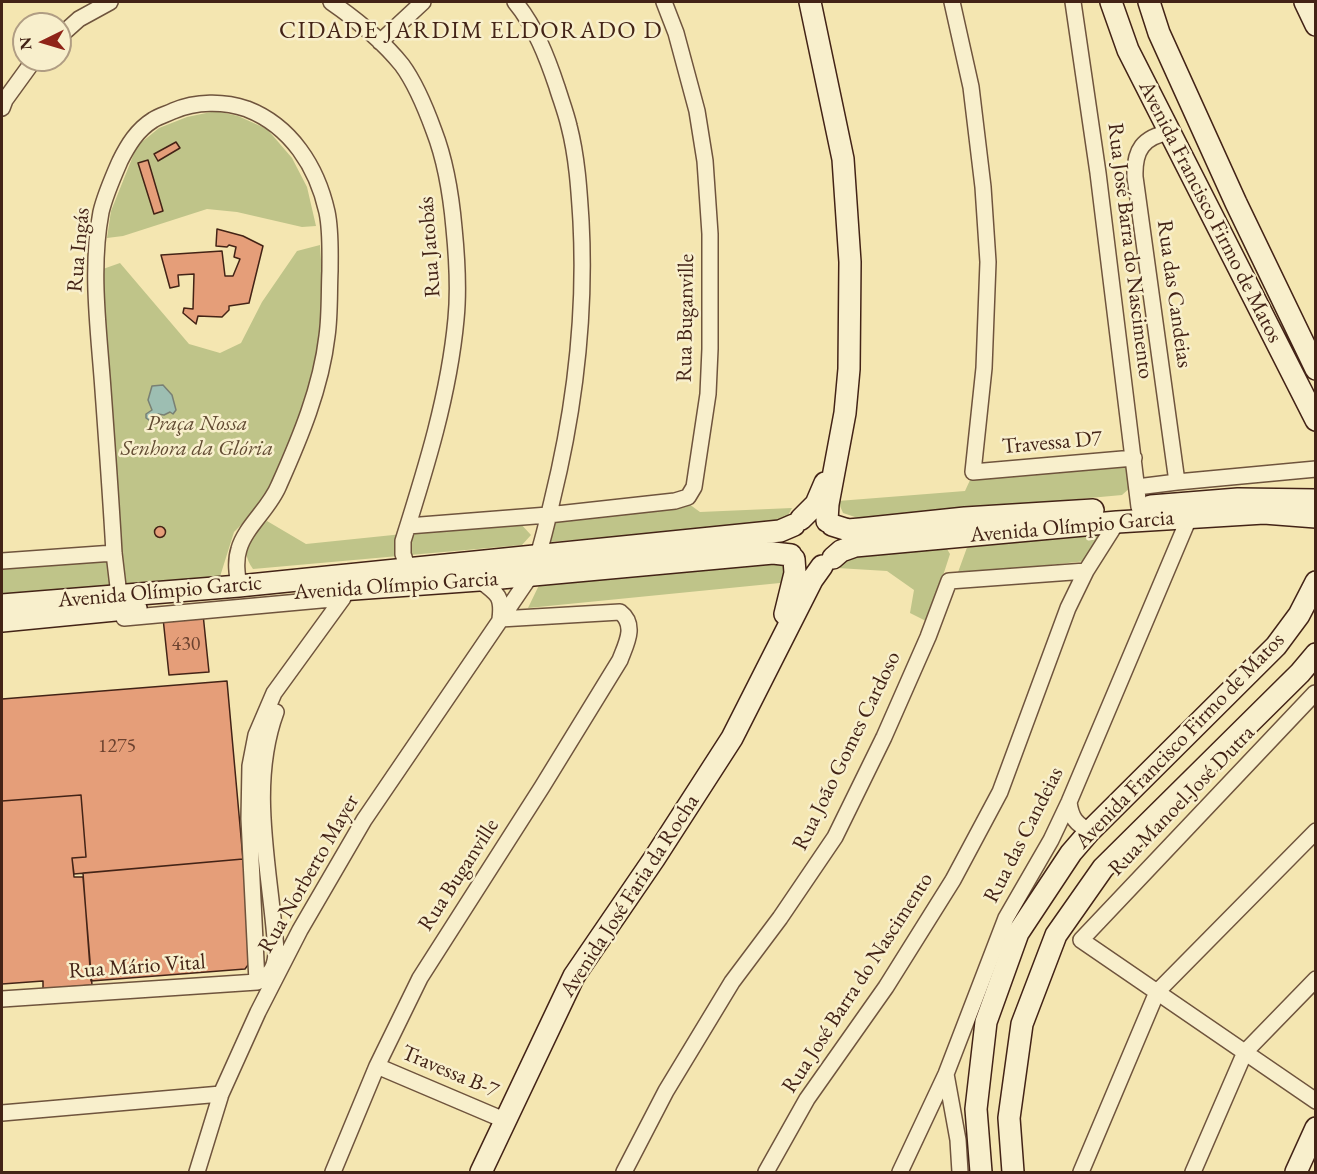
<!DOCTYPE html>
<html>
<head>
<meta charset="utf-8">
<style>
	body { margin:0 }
	#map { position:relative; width:1317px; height:1174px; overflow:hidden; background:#f4e6b1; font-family:"EB Garamond",serif }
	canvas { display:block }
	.frame { position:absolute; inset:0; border:3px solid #432316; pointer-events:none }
	.north { position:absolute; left:12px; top:12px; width:60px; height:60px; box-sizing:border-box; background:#f8efcc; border:2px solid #b09d83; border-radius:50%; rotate:265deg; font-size:16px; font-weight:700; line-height:24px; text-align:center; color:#432316 }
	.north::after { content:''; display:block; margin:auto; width:21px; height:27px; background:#8f2418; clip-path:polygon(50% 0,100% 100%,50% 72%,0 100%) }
</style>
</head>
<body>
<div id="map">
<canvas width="1317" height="1174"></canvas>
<div class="frame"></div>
<div class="north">N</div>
</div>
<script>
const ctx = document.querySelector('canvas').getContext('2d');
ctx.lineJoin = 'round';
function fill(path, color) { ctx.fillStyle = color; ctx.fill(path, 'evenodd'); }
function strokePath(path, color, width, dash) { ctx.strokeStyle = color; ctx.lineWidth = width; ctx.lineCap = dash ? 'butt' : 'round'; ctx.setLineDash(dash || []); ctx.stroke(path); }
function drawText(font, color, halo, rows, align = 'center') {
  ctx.font = font + ' "EB Garamond",serif'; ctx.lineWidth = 5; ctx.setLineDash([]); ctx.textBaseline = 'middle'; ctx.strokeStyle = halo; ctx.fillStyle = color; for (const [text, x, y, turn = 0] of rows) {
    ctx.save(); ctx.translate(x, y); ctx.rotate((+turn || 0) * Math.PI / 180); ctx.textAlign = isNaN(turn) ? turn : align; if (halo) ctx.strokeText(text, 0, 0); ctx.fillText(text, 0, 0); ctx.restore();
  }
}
fill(new Path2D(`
	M216 111 238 116 267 129 292 158 307 187 316 226 302 227 237 212 207 209 123 236 107 238 111 211 137 146 159 128 187 117Z
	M320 245 323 289 317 355 299 422 261 510 246 520 234 532 218 583 126 591 106 396 103 269 120 263 189 344 220 353 241 343 262 302 297 251Z
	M1121 462 1130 468 1131 487 1122 495 861 519 843 513 838 501 965 491 971 478Z
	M689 504 700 512 792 508 787 517 768 523 550 542 547 532 553 518Z
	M267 521 306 544 519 522 531 535 522 545 253 569C238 547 250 535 267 521Z
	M1104 528 1086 561 957 575 969 542Z
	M944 544 950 554 928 622 910 613 914 590 887 571 837 568 842 559 858 550Z
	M109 557 112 593 2 600V566Z
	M771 558 788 564 790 582 528 608 541 581Z`), '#bfc489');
const water = new Path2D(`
	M163 385 172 395 176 410 173 414 170 412 164 415 158 414 165 421 164 425H156L146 418V414L152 410 148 400 152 386Z`);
fill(water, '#9dbeb2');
strokePath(water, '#798074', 1.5);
const building = new Path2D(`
	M176 142 180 148 158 161 154 154Z
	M148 160 163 211 154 214 138 163Z
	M217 229 243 236 263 246 249 303 229 306V310L222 317 198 316 196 324 183 313 184 308 193 309 194 274 178 275 179 286 170 288 161 255 222 251 225 276H233L240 259 234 257 236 247 229 245 227 247 216 246Z
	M154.5 532a5.5 5.5 0 1 1 11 0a5.5 5.5 0 1 1-11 0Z
	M203 614 209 672 169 675 163 618Z
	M227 681 243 859 74 874 72 858 86 857 81 795 2 801V699Z
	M81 795 86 857 72 858 74 877H83L92 985 43 989V981L2 984V801Z
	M243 859 251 961 245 969 91 981 83 873Z`);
fill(building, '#e59e79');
strokePath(building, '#432316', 1.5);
const street = new Path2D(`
	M331 2C357 20 382 40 402 65 416 84 426 109 434 131 446 162 451 194 454 228 457 258 459 289 456 319 449 395 426 468 403 541V554L411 578
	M952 2 971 87 983 187 988 262 984 368 973 472 1134 458
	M1073 2 1098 173 1139 507
	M60 36 79 19 110 2
	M380 42 423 2
	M2 108 5 100 34 60
	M1170 132C1143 137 1134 150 1135 177L1177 482
	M1137 487 1177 482 1316 469
	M408 526 548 515 675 501 688 497 694 487 708 394 710 349V234L705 161 697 111 676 33 664 2
	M2 561 114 553
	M479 580C497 593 503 596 500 619
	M119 595 114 553C111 499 107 445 103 390 99 332 90 270 101 212 105 195 113 177 120 161 128 145 137 130 153 120 159 116 167 114 173 111 196 101 224 101 247 109 291 126 317 167 327 212 331 231 330 251 330 271 329 292 330 315 327 336 321 388 300 438 279 485 270 508 245 527 239 549 235 561 237 574 239 586
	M124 618 343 598 274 693 256 735 250 766 249 819 257 982
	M1315 693 1081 940 1316 1101
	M1069 802C1071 818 1076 824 1090 831
	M2 999 257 982C271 975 276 966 276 951 271 872 248 788 276 712
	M377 1066 504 1120
	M946 1074 958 1140 960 1172
	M2 1113 221 1094
	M197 1172 221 1094 258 1012 300 930 364 820 531 575C541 551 546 526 552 501 575 408 586 316 581 221 579 189 577 157 569 126 566 113 561 100 557 87 547 57 535 26 515 2
	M333 1172 377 1066 420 978 542 787 620 660C626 644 637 625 620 612L500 619
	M624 1172 666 1091 732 982 780 918 835 837 884 737 928 637 949 581 1086 571
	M766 1172 807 1099 886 987 953 880 1000 792 1068 608 1086 571 1117 522
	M900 1172 946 1074 1006 918 1051 840 1069 802 1189 518
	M1081 1172 1157 992 1316 831
	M1193 1172 1245 1052 1316 979`);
const secondary = new Path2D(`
	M810 2 843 159 850 262 849 369 845 413 828 504 827 521
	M1111 2 1128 50 1316 420
	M1149 2 1159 33 1236 203 1316 369
	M1305 2 1316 25
	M1151 506 1238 499 1316 500
	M801 519 816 504 825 483
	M832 525 848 530 860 529 965 518 1093 510
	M833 558 841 551 855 546 1117 522 1264 513 1316 517
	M326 591 479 580 773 553 791 555
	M2 605 239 586 780 531 794 525
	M785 614 795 573 794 559
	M2 621 136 608
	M481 1172 574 976 654 859 732 738 812 580 822 566
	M981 1172 976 1109 986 1022 1018 933 1071 853 1090 831 1276 646 1299 615 1316 582
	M1013 1172 1009 1118 1022 1024 1056 935 1103 868 1300 673 1316 654
	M1296 1172 1316 1128`);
strokePath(street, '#6f543d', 18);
strokePath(secondary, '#432316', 24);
strokePath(street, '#f8efcc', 15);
strokePath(secondary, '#f8efcc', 21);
drawText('20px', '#6c422f', null, [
	["430",186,645],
	["1275",117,747]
]);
drawText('22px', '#432316', '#f8efcc', [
	["Avenida Francisco Firmo de Matos",1210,212,63],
	["Rua Jatobás",430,247,-94],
	["Rua Ingás",79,250,-85],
	["Rua José Barra do Nascimento",1130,251,83],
	["Rua das Candeias",1174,294,82],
	["Rua Buganville",686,318,-89],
	["Travessa D7",1052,443,-5],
	["Avenida Olímpio Garcia",1072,527,-5],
	["Avenida Olímpio Garcia",396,586,-4],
	["Avenida Olímpio Garcic",160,592,-5],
	["Avenida Francisco Firmo de Matos",1180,741,-46],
	["Rua João Gomes Cardoso",847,751,-64],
	["Rua Manoel José Dutra",1182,801,-46],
	["Rua das Candeias",1024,835,-63],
	["Rua Norberto Mayer",309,874,-60],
	["Rua Buganville",459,875,-57],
	["Avenida José Faria da Rocha",630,896,-57],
	["Rua Mário Vital",137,967,-4],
	["Rua José Barra do Nascimento",858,983,-57],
	["Travessa B-7",450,1072,23]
]);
drawText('italic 22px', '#624b33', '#f8efcc', [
	["Praça Nossa",197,424],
	["Senhora da Glória",197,449]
]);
ctx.letterSpacing = '1.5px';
drawText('24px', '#432316', '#f8efcc', [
	["CIDADE JARDIM ELDORADO D",471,31]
]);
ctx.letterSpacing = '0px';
</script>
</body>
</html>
